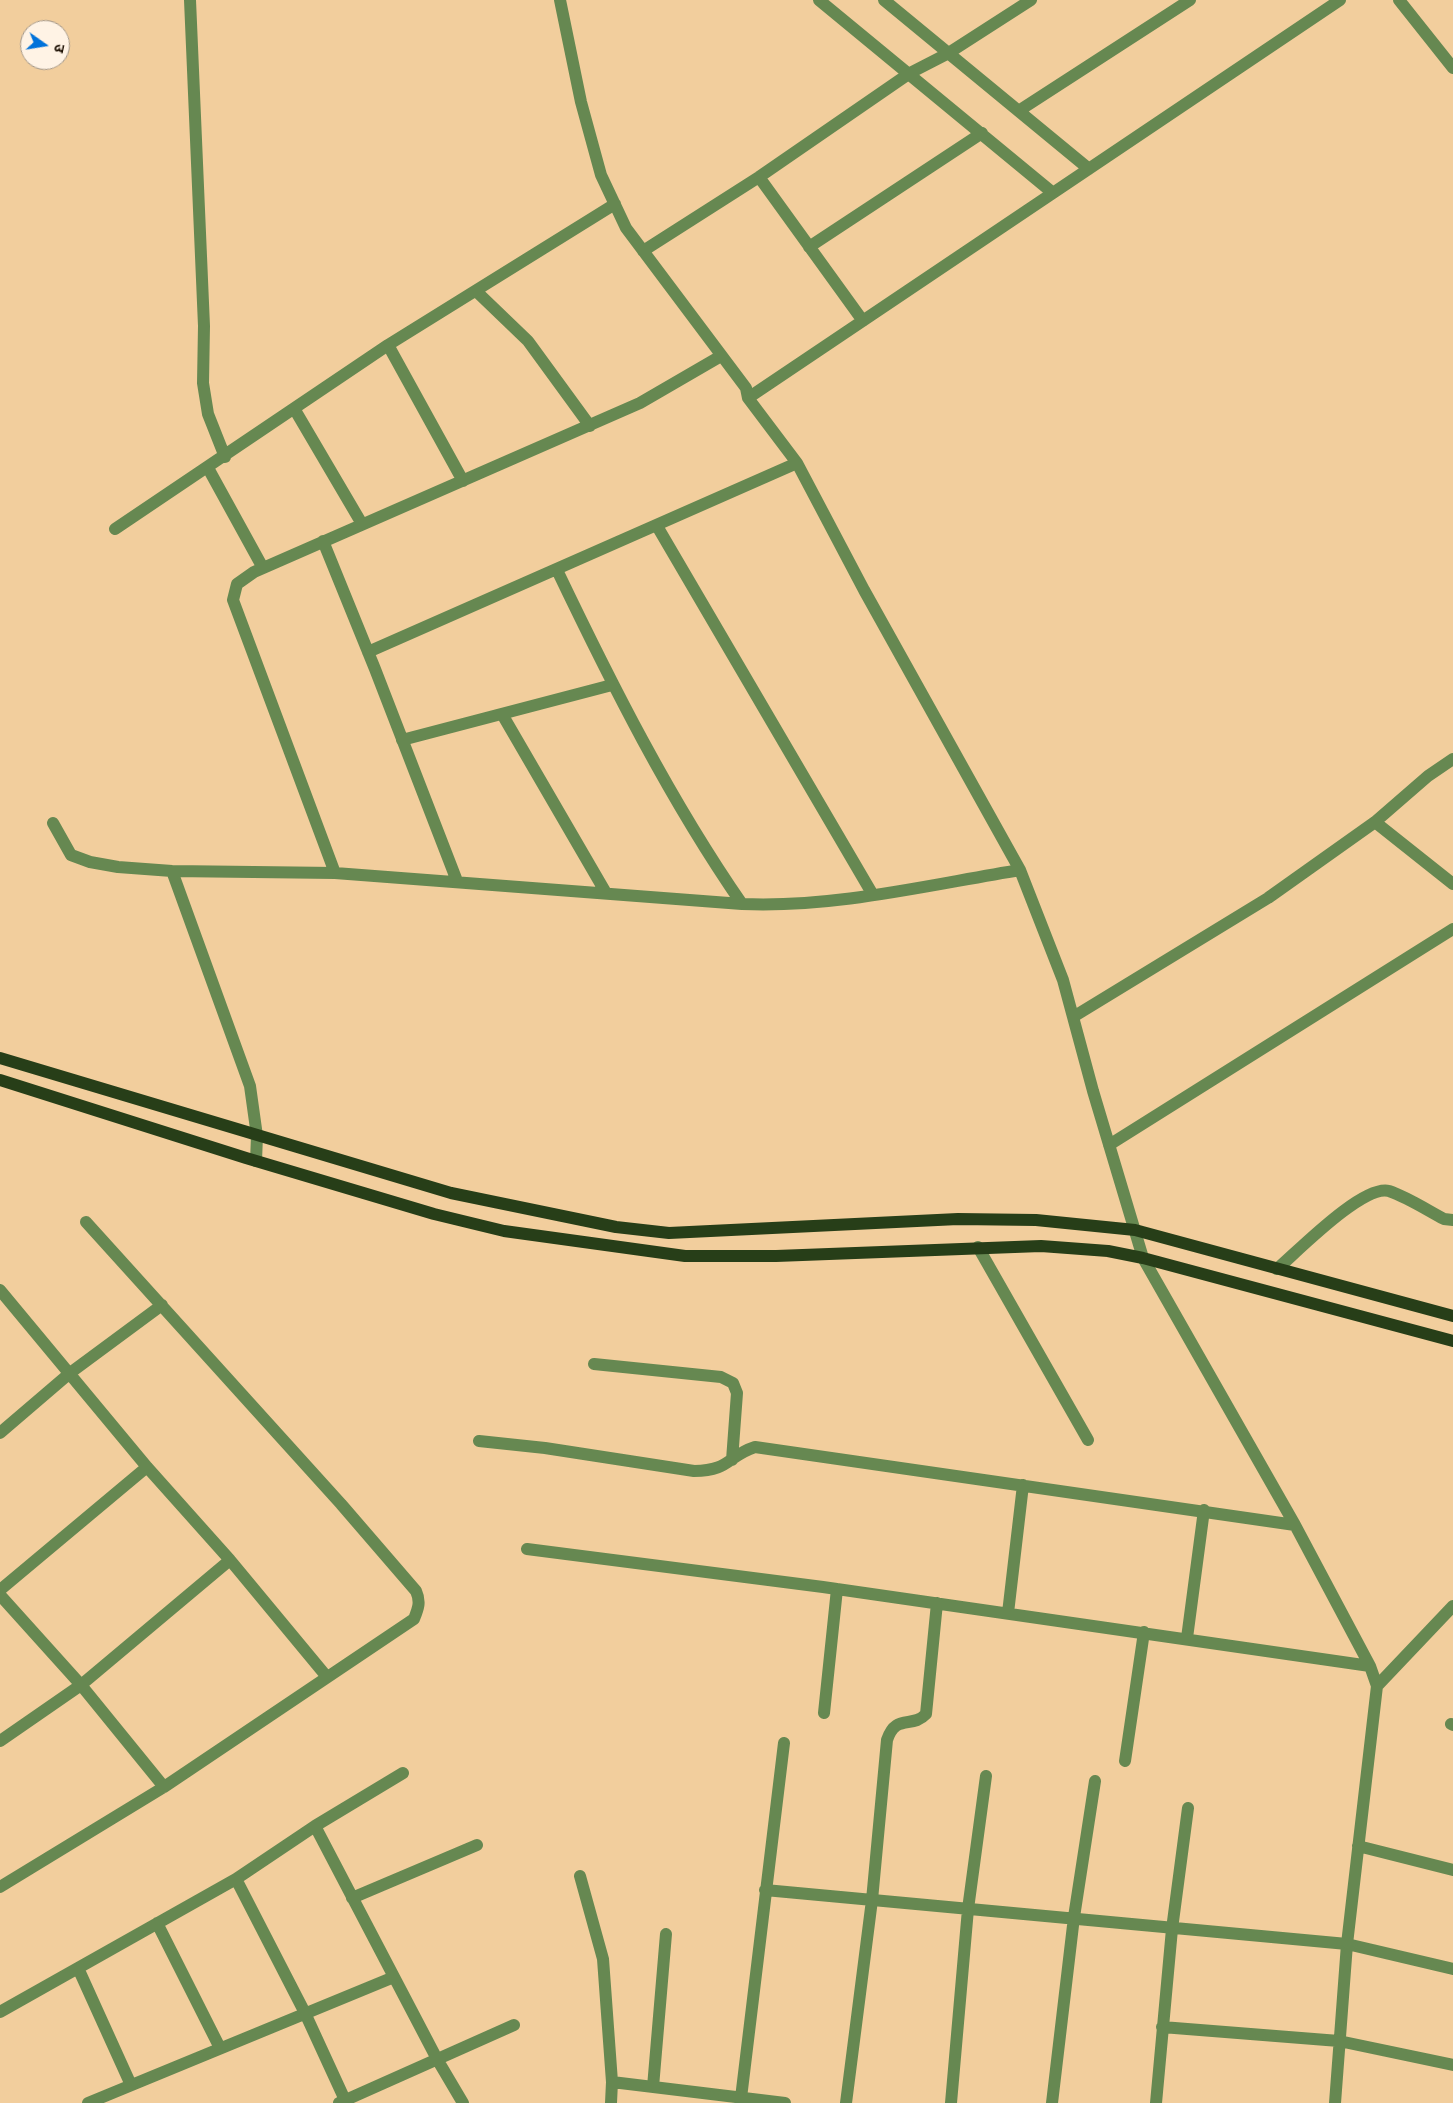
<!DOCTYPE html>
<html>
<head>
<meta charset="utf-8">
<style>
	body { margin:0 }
	#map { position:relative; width:1453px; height:2103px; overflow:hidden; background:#f2ce9d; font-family:Rubik,"Noto Sans Devanagari",sans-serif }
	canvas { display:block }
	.north { position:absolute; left:20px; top:20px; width:50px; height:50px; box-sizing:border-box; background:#fff3e5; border:1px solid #a39789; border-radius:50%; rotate:103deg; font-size:14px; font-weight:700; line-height:20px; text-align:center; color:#1a0d00 }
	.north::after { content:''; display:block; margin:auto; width:18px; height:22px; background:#0072da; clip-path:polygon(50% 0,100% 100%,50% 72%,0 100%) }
</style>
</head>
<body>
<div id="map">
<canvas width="1453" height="2103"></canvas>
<div class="north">उ</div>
</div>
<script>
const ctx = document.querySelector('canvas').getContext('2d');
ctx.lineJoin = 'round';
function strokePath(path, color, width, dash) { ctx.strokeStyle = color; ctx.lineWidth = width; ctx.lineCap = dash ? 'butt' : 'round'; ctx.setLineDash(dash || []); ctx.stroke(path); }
strokePath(new Path2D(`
	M190 0 204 326 203 383 208 414 225 457
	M560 0 581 102 601 175 626 228 746 388 748 398 797 463 864 590 1020 870 1063 980 1093 1091 1143 1258 1295 1525 1370 1666 1377 1686 1347 1944 1335 2103
	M819 0 1053 193
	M884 0 1089 169
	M1399 0 1453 68
	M1020 110 1190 0
	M759 177 863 321
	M809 247 982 133
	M643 251 759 177 910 73 947 54 1031 0
	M476 291 528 341 590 426
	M388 345 463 481
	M748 398 1340 0
	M295 410 362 524
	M208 468 263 568
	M657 526 873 895
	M115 529 388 345 615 204
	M323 541 375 669 457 881
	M557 570C612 685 670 800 742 904
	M368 652 797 463
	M502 714 606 893
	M402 740 612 685
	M1375 822 1453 884
	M53 823 71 855 90 862 118 867 172 871 335 873 742 904C835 908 928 885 1020 870
	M172 871 250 1086 257 1136 256 1161
	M335 873 233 600 237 584 254 572 640 403 721 356
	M1073 1017 1268 898 1375 822 1428 776 1453 759
	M1109 1145 1453 929
	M978 1247 1088 1440
	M1277 1269C1297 1252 1363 1184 1389 1191 1407 1197 1427 1210 1444 1219L1453 1220
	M0 1290 147 1467 230 1560 327 1677
	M594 1364 721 1377 733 1383 737 1393 732 1460
	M0 1433 70 1373 162 1305
	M479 1441 545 1448 694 1471C730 1471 727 1456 755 1447L1295 1525
	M527 1549 823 1587 1370 1666
	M0 1590 147 1467
	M0 1595 81 1685 164 1787
	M1008 1613 1023 1485
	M1187 1638 1204 1510
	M1377 1686 1453 1606
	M824 1713 837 1589
	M1451 1724 1453 1725
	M0 1741 81 1685 230 1560
	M1125 1761 1144 1632
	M315 1826 437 2059 463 2103
	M1358 1846 1453 1870
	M580 1876 603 1959 612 2082 611 2103
	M236 1879 305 2013 345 2100
	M0 1887 164 1787 414 1619C418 1609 421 1602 416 1591L341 1504 86 1222
	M765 1890 1347 1944 1453 1969
	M352 1898 477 1845
	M157 1923 220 2048
	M78 1968 131 2085
	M0 2012 236 1879 315 1826 403 1773
	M1162 2027 1339 2041 1453 2065
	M612 2082 785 2103
	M653 2087 666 1934
	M741 2098 784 1743
	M88 2103 394 1977
	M339 2103 514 2025
	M846 2103 872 1900 887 1740C896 1713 912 1729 926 1714L937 1603
	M951 2103 968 1909 986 1776
	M1052 2103 1074 1917 1095 1781
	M1156 2103 1172 1929 1188 1808`), '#668851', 12);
strokePath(new Path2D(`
	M0 1058 451 1193 616 1227 669 1233 958 1219 1036 1220 1135 1230 1453 1316
	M0 1080 246 1158 434 1214 504 1231 685 1256H776L1041 1246 1108 1251 1143 1258 1453 1341`), '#273e18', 12);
</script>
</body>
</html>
